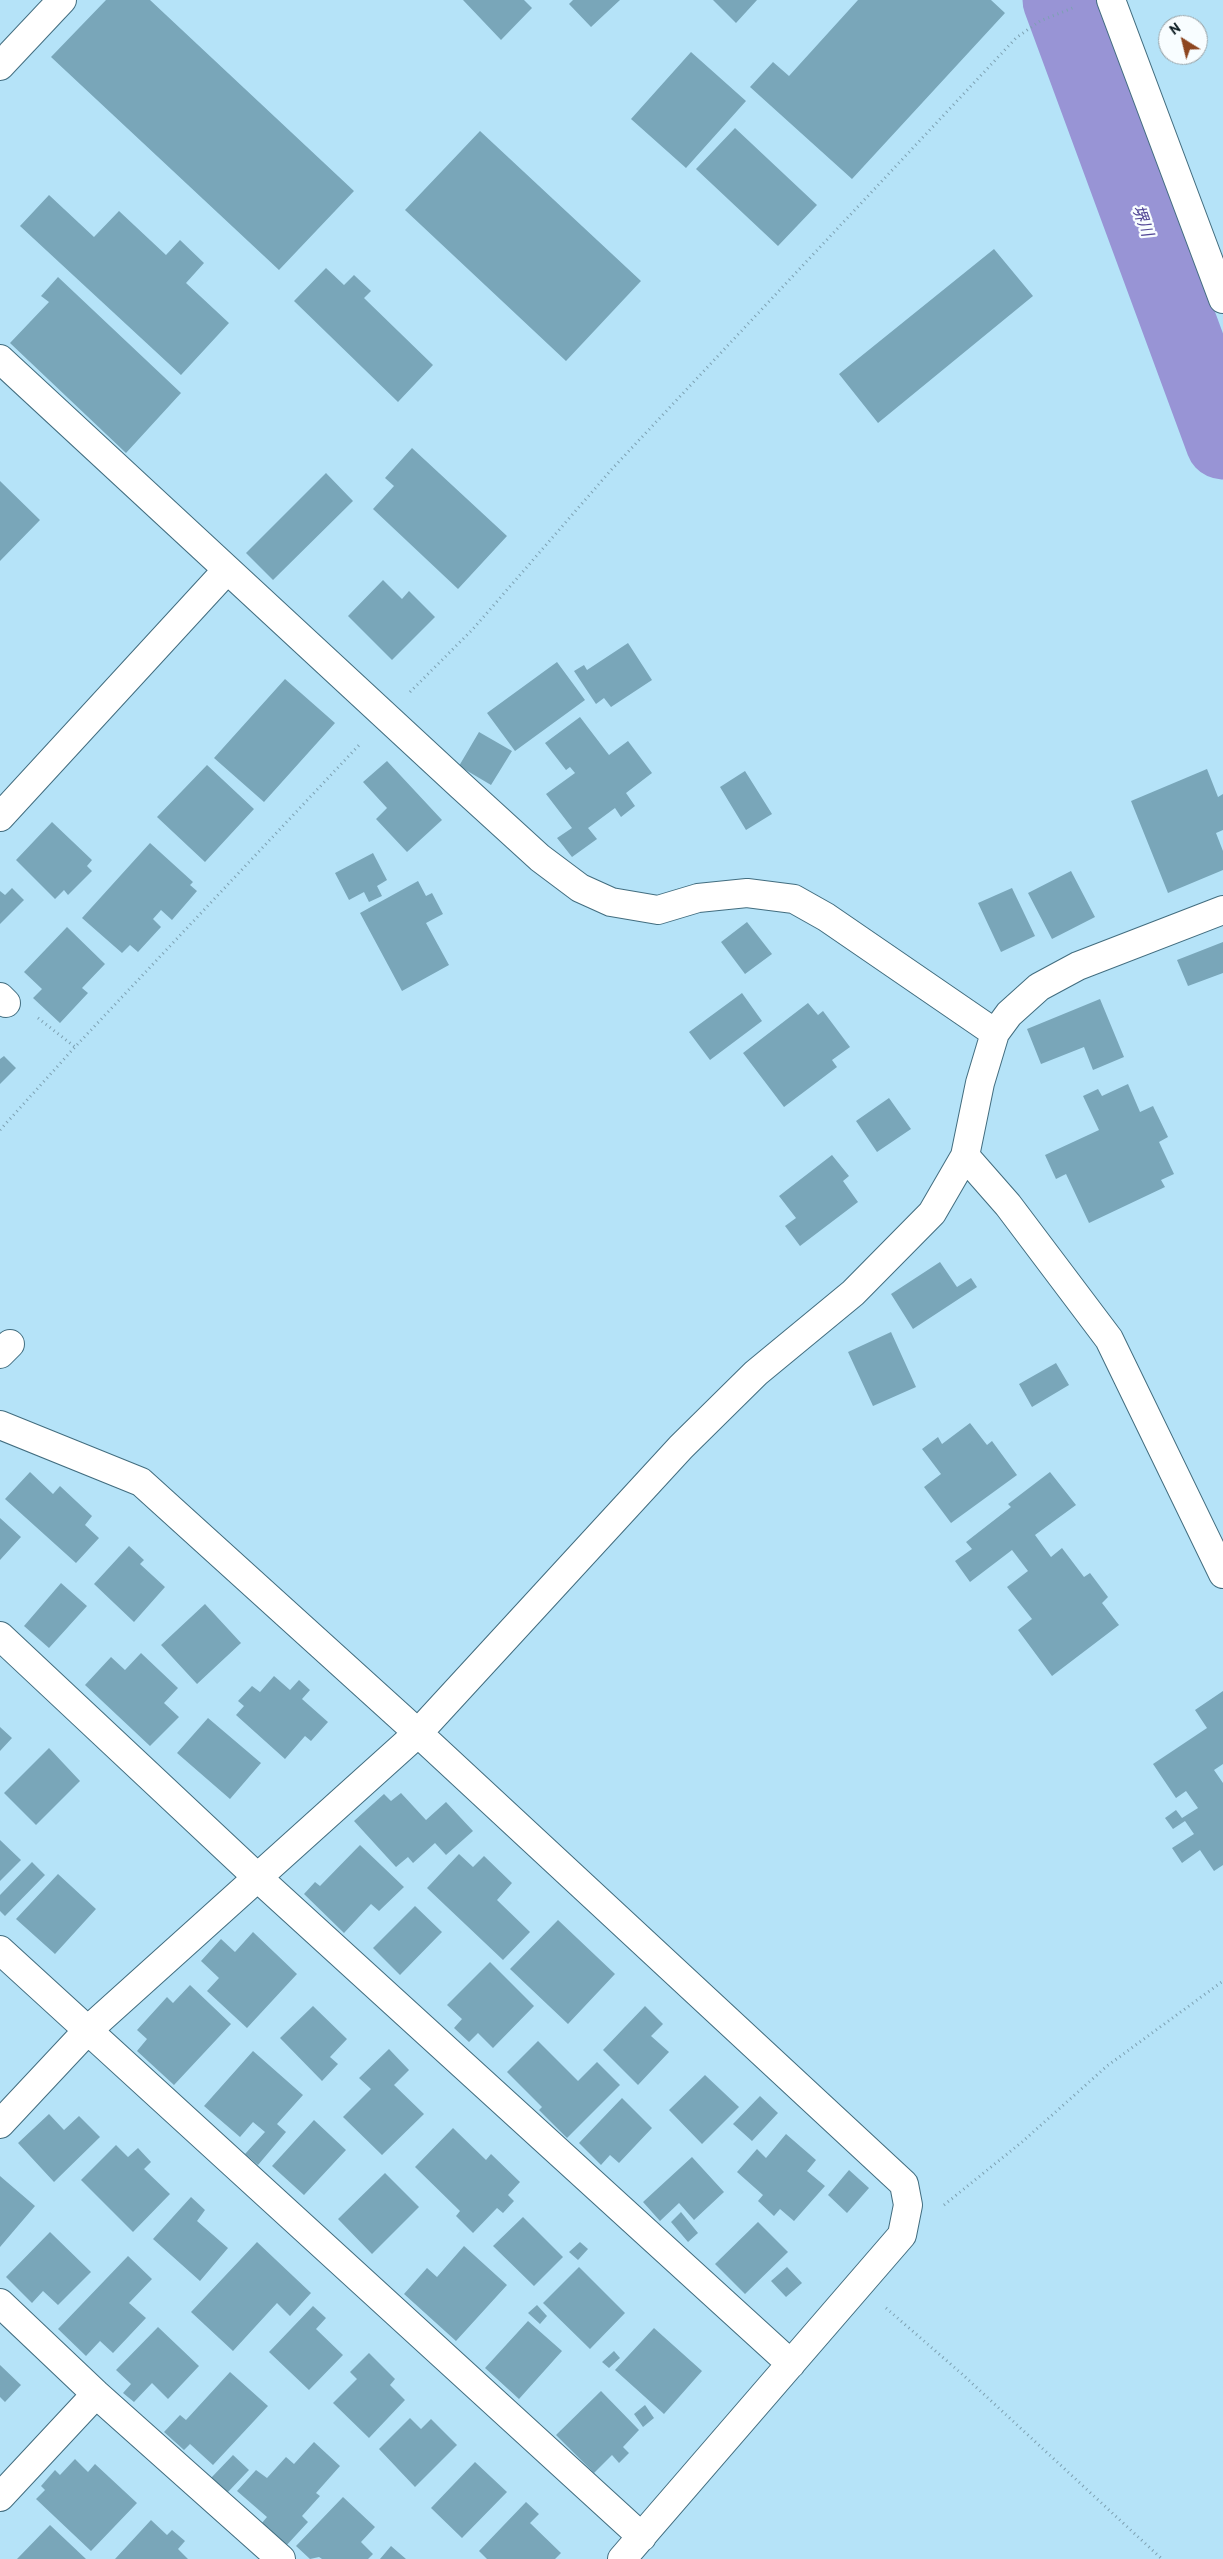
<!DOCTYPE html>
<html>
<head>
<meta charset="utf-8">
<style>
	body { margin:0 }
	#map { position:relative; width:1223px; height:2559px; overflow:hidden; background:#b5e3f8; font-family:"PT Sans",sans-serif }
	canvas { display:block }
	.north { position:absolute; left:1158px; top:15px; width:50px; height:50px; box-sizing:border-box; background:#f8fdff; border:1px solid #969fa3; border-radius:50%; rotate:324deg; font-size:14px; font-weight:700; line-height:20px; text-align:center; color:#021218 }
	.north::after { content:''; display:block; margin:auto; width:18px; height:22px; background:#8d4620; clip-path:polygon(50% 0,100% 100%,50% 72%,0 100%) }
</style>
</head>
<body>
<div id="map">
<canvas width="1223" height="2559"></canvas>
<div class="north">N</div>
</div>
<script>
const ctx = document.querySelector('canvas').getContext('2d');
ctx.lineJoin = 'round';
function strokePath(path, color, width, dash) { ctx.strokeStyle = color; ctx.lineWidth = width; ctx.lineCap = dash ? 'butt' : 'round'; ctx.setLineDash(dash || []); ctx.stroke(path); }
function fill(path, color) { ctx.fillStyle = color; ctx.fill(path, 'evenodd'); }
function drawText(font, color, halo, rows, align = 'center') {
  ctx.font = font + ' "PT Sans","Noto Sans JP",sans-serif'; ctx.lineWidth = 4.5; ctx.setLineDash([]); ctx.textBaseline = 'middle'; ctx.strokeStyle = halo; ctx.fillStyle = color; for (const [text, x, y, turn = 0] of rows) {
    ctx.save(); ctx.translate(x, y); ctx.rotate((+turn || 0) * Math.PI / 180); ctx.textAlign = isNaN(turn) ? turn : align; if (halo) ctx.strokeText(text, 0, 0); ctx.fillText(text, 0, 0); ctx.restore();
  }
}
strokePath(new Path2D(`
	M1060 0 1223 442`), '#9894d5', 75);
fill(new Path2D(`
	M106 0H150L354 191 279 270 51 57Z
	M463 0H524L532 8 501 40Z
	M573 0H620L591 27 569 4Z
	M713 0H757L736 23Z
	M858 0H991L1005 13 852 179 750 87 773 62 789 76Z
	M691 52 746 101 686 168 631 119Z
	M735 128 817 205 778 246 696 169Z
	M480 131 641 281 566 361 405 210Z
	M49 195 94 237 119 211 166 255 180 240 204 263 186 283 229 323 181 375 20 226Z
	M994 249 1033 296 878 423 839 374Z
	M326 268 344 285 354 275 371 291 364 298 433 365 398 402 294 301Z
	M58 277 181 393 126 453 10 343 49 302 41 296Z
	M412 448 507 536 458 589 373 509 394 486 385 478Z
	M326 473 353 501 273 580 246 553Z
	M0 481 40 520 0 561Z
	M383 580 402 599 409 591 435 617 392 660 348 616Z
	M628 643 652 680 611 707 604 698 596 704 574 671 584 665 587 670Z
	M557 662 585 700 515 751 487 713Z
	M285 679 335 723 264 802 214 758Z
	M580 717 609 755 628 741 652 773 626 793 635 806 621 817 615 808 588 828 597 839 572 857 557 838 572 828 546 794 575 773 570 767 566 770 545 743Z
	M479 732 512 751 491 785 459 766Z
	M387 761 442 820 407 852 376 819 387 808 363 782Z
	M207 765 254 809 205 862 157 817Z
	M1207 769 1218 797 1223 794V830L1216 833 1223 851V870L1168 893 1131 801Z
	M745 771 772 814 746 830 720 787Z
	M52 822 92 860 87 866 92 871 68 895 64 890 55 899 16 860Z
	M150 843 193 882 190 885 197 891 172 920 161 910 153 919 161 927 138 952 130 945 122 953 82 918Z
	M373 853 387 880 377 886 382 896 369 902 364 892 349 900 335 873Z
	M1071 871 1095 917 1052 939 1028 893Z
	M418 881 426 896 432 893 443 914 426 923 449 965 402 991 360 913Z
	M12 888 24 900 0 924V891L5 895Z
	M1012 888 1035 936 1001 952 978 903Z
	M747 922 772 954 745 974 721 942Z
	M67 927 105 964 82 988 88 993 60 1023 33 998 42 989 24 972Z
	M1223 942V973L1188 986 1177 960Z
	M742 993 762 1021 710 1060 689 1032Z
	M1100 999 1124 1057 1093 1070 1084 1047 1041 1064 1027 1029Z
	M808 1003 818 1015 823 1011 850 1047 832 1060 837 1067 784 1107 743 1053Z
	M4 1056 16 1068 0 1084V1059Z
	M1128 1084 1140 1112 1153 1106 1168 1137 1159 1142 1174 1174 1161 1180 1165 1187 1089 1223 1066 1174 1056 1179 1045 1155 1099 1130 1083 1096 1098 1089 1102 1096Z
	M889 1098 911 1129 877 1152 856 1121Z
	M832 1155 849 1176 843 1181 858 1202 800 1246 785 1226 796 1218 779 1196Z
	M940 1262 957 1287 971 1278 977 1287 913 1329 891 1294Z
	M891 1332 916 1387 873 1406 848 1352Z
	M1056 1363 1069 1385 1032 1407 1019 1384Z
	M970 1423 987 1445 992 1441 1017 1475 951 1523 924 1487 941 1474 922 1449 938 1437 942 1444Z
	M30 1472 53 1494 60 1486 92 1516 85 1525 99 1538 76 1563 5 1499Z
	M1050 1472 1076 1505 1035 1535 1051 1557 1062 1548 1084 1577 1090 1573 1108 1597 1102 1603 1119 1625 1052 1676 1018 1630 1032 1619 1007 1587 1028 1571 1012 1550 970 1582 955 1561 972 1549 966 1542 1011 1507 1008 1504Z
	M0 1518 21 1537 0 1560Z
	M129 1546 144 1560 140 1564 165 1587 134 1622 94 1584Z
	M61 1583 87 1606 49 1648 24 1626Z
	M205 1604 241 1643 197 1684 161 1645Z
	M141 1653 178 1688 164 1703 179 1717 150 1746 85 1685 111 1657 125 1670Z
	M274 1676 290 1690 299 1680 310 1690 302 1699 328 1722 311 1741 305 1736 285 1759 236 1715 244 1706 238 1701 252 1686 260 1692Z
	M1223 1691V1764L1214 1770 1223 1783V1865L1214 1871 1200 1850 1182 1863 1172 1848 1194 1834 1185 1821 1173 1829 1165 1818 1176 1810 1182 1818 1198 1808 1186 1791 1176 1798 1153 1764 1207 1728 1195 1710Z
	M208 1718 261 1763 230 1799 177 1753Z
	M0 1727 12 1738 0 1751Z
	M49 1748 80 1781 36 1825 4 1793Z
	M401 1793 426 1820 446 1802 473 1831 446 1855 435 1843 413 1863 408 1857 396 1867 354 1821 384 1794 391 1801Z
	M0 1840 21 1860 0 1881Z
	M360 1845 404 1887 379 1911 371 1904 344 1933 304 1894 315 1882 320 1886Z
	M459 1854 473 1867 484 1856 512 1883 497 1900 530 1932 503 1960 427 1888Z
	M32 1862 45 1875 5 1916 0 1911V1895Z
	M58 1874 96 1909 55 1954 16 1919Z
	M415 1906 442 1932 400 1975 373 1948Z
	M558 1920 615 1974 568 2024 510 1969Z
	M253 1932 297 1974 247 2028 207 1991 219 1978 201 1961 221 1939 235 1952Z
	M490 1962 534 2006 493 2048 478 2033 469 2042 454 2028 462 2019 447 2005Z
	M190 1985 231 2024 174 2085 137 2051 147 2039 137 2030 167 1997 173 2003Z
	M313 2006 347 2039 330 2057 338 2064 322 2081 280 2038Z
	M645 2006 663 2024 651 2036 669 2052 638 2085 603 2050Z
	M538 2041 578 2081 597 2062 620 2085 567 2138 539 2110 542 2107 507 2072Z
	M389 2049 409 2070 394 2085 424 2114 382 2155 343 2117 371 2089 359 2078Z
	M253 2051 303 2095 277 2124 286 2132 258 2165 245 2154 265 2132 253 2122 240 2137 204 2106Z
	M705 2075 739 2107 702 2144 669 2110Z
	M760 2096 778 2113 752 2141 733 2124Z
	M622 2098 652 2128 619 2163 610 2155 601 2165 579 2143Z
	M49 2114 64 2130 79 2116 100 2137 54 2182 18 2143Z
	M314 2120 346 2150 304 2195 272 2166Z
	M453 2128 486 2160 491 2154 520 2182 508 2195 514 2201 503 2213 497 2208 473 2233 456 2216 460 2211 415 2167Z
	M786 2134 816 2160 807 2171 825 2186 794 2221 780 2209 774 2216 758 2201 763 2195 737 2172 757 2149 766 2158Z
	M116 2145 128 2157 138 2148 151 2162 144 2169 170 2194 133 2232 81 2180Z
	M692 2157 724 2192 694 2220 679 2203 660 2221 643 2202Z
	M849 2170 869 2188 847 2213 828 2195Z
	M385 2173 419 2207 372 2254 338 2219Z
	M0 2176 35 2206 0 2247Z
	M191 2197 205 2210 197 2221 228 2248 200 2281 153 2239Z
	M681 2212 698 2233 688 2242 671 2222Z
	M523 2217 563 2257 534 2286 493 2246Z
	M758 2222 788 2252 745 2294 715 2264Z
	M50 2232 91 2272 58 2305 43 2291 32 2303 6 2277Z
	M257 2242 311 2293 290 2316 277 2303 233 2351 191 2312Z
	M580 2242 588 2249 578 2260 569 2252Z
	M464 2246 507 2285 456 2341 404 2294 427 2268 437 2277Z
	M128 2256 152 2279 129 2303 146 2318 113 2353 100 2341 86 2356 58 2329Z
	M579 2267 625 2313 590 2349 543 2303Z
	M787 2267 802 2283 786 2297 771 2281Z
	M537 2305 547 2316 540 2324 528 2313Z
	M313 2306 326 2318 316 2329 343 2355 309 2390 269 2352Z
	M528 2321 562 2351 519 2399 485 2368Z
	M158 2327 199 2366 168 2399 152 2383 134 2402 123 2393 131 2384 116 2370Z
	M654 2328 702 2371 664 2414 615 2370Z
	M614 2351 620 2358 609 2368 602 2362Z
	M369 2353 395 2379 390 2385 405 2400 369 2438 333 2403 357 2379 350 2372Z
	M0 2365 21 2385 5 2402 0 2397Z
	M230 2372 268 2406 213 2465 190 2444 184 2450 164 2432 180 2415 186 2420Z
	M601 2391 639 2430 623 2447 629 2453 619 2463 612 2455 594 2473 556 2435Z
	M645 2405 654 2418 643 2427 634 2414Z
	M410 2418 421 2429 431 2419 457 2445 415 2487 379 2449Z
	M314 2442 340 2466 316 2493 320 2496 302 2516 308 2522 285 2547 261 2524 267 2517 237 2491 256 2470 267 2478 286 2457 294 2464Z
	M233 2455 249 2470 227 2493 211 2478Z
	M75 2459 88 2472 95 2464 137 2503 91 2551 36 2499 45 2490 41 2486 55 2470 60 2475Z
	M475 2462 507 2492 462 2538 431 2508Z
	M343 2497 375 2527 361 2542 373 2554 368 2559H322L319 2557 310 2559 296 2546Z
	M526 2502 539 2514 530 2523 561 2553 555 2559H487L479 2551Z
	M151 2520 167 2535 172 2530 185 2541 178 2549 188 2559H115Z
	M50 2525 86 2559H17Z
	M391 2546 406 2559H380Z`), '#79a6b9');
const minor = new Path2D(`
	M1111 0 1223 299
	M0 359 460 785 540 858 580 888 611 902 658 910 698 898 747 893 794 899 826 917 995 1033
	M0 817 227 570
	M0 997 6 1003
	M965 1156 1008 1205 1109 1339 1223 1574
	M0 1354 10 1344
	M0 1425 141 1482 418 1733 904 2184 908 2205 902 2235 622 2559
	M0 1636 257 1877 791 2364
	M0 1950 642 2537
	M0 2124 87 2031 418 1733 681 1447 756 1373 853 1293 932 1213 965 1156 980 1083 995 1033 1009 1014 1039 987 1078 966 1223 910
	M0 2303 96 2394 281 2559
	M0 2497 96 2394`);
const trunk = new Path2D(`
	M0 66 62 0`);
strokePath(minor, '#426d7f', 30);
strokePath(trunk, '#426d7f', 30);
strokePath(new Path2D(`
	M410 692 473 629 612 469 1016 38 1040 21 1075 7
	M38 1018 75 1047
	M0 1130 75 1047 361 743
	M944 2205 1022 2142 1107 2066 1223 1981
	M886 2308 962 2374 1162 2559`), '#7da1b2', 3, [1, 4]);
strokePath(minor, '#fff', 28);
strokePath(trunk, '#fff', 28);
drawText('italic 16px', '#524796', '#f8fdff', [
	["堺川",1142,221,70]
]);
</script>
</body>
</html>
